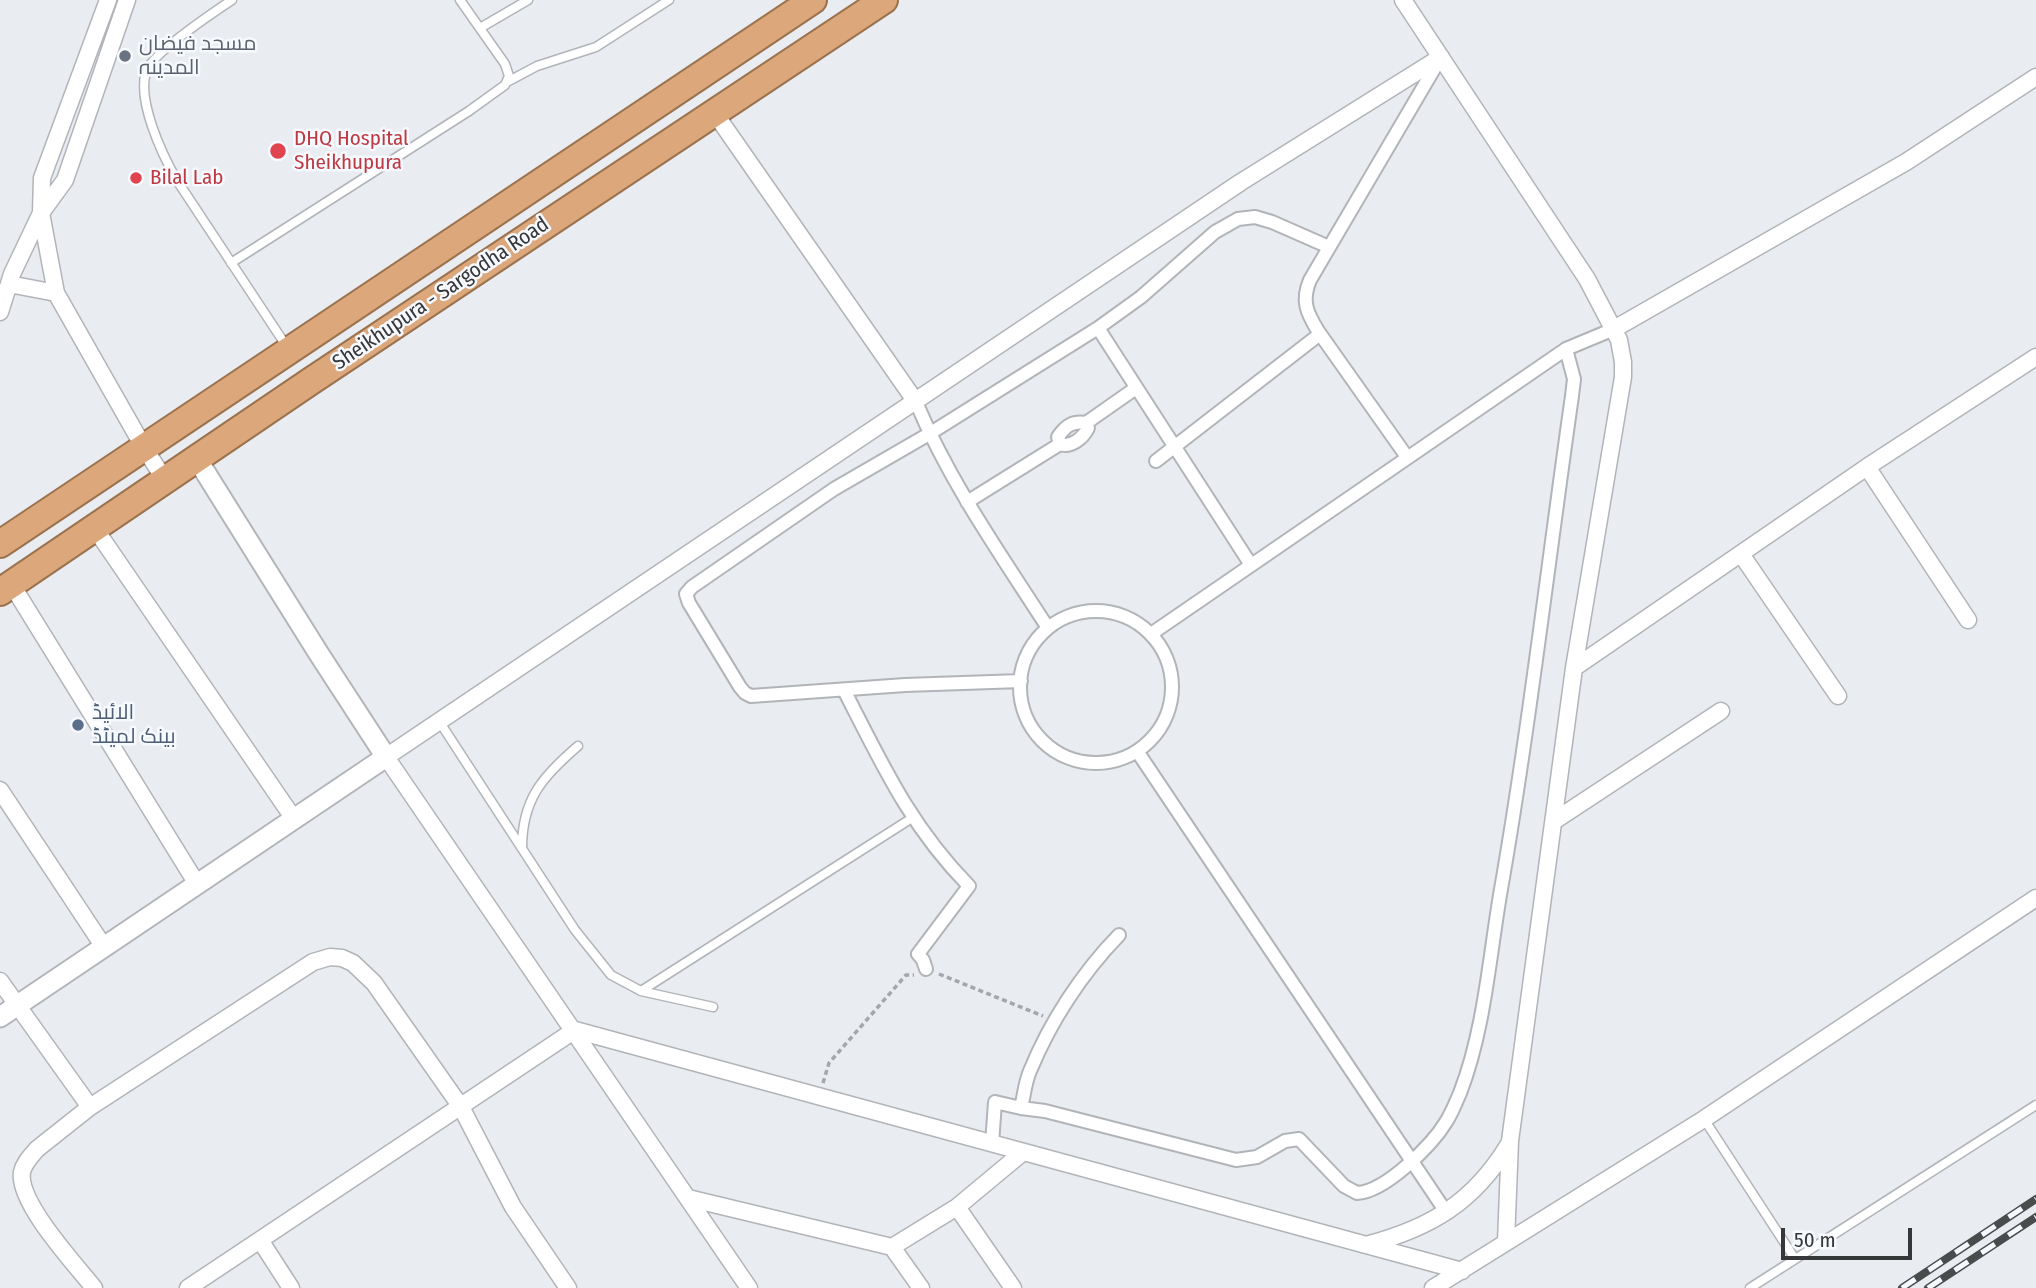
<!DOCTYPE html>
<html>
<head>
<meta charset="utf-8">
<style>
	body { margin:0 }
	#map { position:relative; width:2036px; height:1288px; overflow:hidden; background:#e9ecf0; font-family:"Fira Sans Condensed",sans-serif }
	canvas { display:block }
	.scale { position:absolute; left:1781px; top:1228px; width:131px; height:32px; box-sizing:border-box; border:4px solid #363738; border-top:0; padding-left:9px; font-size:21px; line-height:24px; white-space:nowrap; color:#363738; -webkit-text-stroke:5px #f6f9fe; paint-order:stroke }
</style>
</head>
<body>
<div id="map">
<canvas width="2036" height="1288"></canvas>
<div class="scale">50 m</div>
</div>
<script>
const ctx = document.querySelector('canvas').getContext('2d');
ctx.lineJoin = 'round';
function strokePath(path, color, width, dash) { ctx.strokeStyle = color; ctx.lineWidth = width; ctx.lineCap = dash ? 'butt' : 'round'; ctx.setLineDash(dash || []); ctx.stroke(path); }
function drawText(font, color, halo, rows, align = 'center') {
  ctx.font = font + ' "Fira Sans Condensed",Cairo,sans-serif'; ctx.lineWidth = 5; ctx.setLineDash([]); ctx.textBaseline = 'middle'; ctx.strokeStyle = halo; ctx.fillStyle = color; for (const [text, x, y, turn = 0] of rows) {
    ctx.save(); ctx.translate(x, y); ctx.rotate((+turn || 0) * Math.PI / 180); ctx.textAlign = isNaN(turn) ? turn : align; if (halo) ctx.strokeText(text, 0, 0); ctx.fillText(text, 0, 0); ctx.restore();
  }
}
const service = new Path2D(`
	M232 0C214 12 151 54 146 72 137 101 162 154 176 179L287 347
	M480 28 528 0
	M507 82 537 66 596 47 669 0
	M231 263 469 111 505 85 509 76 505 64 460 0
	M439 721 575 930 611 975 641 991 713 1007
	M522 848C522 799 543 776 578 746
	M641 991 912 818
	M1704 1119 1795 1259
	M1750 1288 2036 1105`);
const pedestrian = new Path2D(`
	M1098 328 1251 565
	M916 402C950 483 1001 555 1048 628
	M1060 444 1058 437C1066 425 1073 421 1086 423L1136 388
	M1407 457 1318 331C1307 313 1301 301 1310 280L1441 57
	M1156 461 1320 334
	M967 502 1060 444C1071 448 1083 438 1088 428L1086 423
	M1020 687a76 76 0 1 1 152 0a76 76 0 1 1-152 0Z
	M1151 634 1566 349 1614 329
	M1021 681 905 685 751 696 745 693 740 687 689 603 686 594 692 587 834 489 929 434 1098 328 1141 297 1215 232 1238 219 1255 217 1272 222 1329 247
	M844 690C882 764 910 826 969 886L918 954 923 960 926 969
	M1137 751 1446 1212
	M1021 1108 1045 1111 1236 1160 1257 1157 1285 1141 1299 1139 1344 1186 1357 1193C1385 1192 1432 1145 1446 1122 1452 1113 1456 1102 1460 1093 1484 1031 1489 961 1500 895 1529 730 1548 563 1572 396L1574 379 1566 349
	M992 1144 995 1102 1021 1108C1024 1096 1025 1082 1030 1071 1050 1022 1082 973 1119 935`);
const minor = new Path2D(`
	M108 0 42 178 41 213 56 293 143 446 165 480
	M1403 0 1587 279 1619 340 1623 362V377L1574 668 1510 1141 1506 1242
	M714 112 916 402
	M9 284 56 293
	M0 312 12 274 41 213 65 180 127 0
	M1614 329 1906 162 2036 77
	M1867 467 1968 620
	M94 527 294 819
	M1741 554 1838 696
	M12 585 197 884
	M1574 668 1867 467 2036 357
	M0 790 104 947
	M1554 821 1721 711
	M0 981 90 1107
	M688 1198 892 1247 957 1207 1022 1153
	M957 1207 1013 1288
	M260 1240 291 1288
	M1366 1245C1431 1228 1474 1202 1509 1144
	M892 1247 921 1288
	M94 1288C75 1264 17 1202 22 1172 24 1163 31 1156 37 1149L90 1107 313 962 330 957 342 958 353 963 374 983 461 1107 513 1207 568 1288
	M188 1288 575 1030 1462 1271
	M749 1288 386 757 1241 182 1441 57
	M1433 1288 1704 1119 2036 898`);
const tertiary = new Path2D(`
	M0 1017 386 757 319 654 197 459`);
const trunk = new Path2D(`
	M0 544 813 0
	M0 592 311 381 884 0`);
strokePath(service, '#b1b4b8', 11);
strokePath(pedestrian, '#b1b4b8', 16);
strokePath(minor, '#b1b4b8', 19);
strokePath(tertiary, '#b1b4b8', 23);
strokePath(trunk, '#9b724e', 30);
strokePath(new Path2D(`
	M939 974 1043 1016
	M823 1083 829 1063 906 975H914`), '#a4a6a9', 3.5, [5, 3.5]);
strokePath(service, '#fff', 8);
strokePath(pedestrian, '#fff', 12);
strokePath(minor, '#fff', 16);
strokePath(tertiary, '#fff', 19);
strokePath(trunk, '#dba77b', 26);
const rail = new Path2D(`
	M1902 1288 2036 1199
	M1928 1288 2036 1217`);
strokePath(rail, '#4a4b4c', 8);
strokePath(rail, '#f6f9fe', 5, [16]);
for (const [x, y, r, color] of [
	[125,56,7,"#6b7280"],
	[278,151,9,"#e0444e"],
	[136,178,7,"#e0444e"],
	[78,725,7,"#5c6f8a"]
]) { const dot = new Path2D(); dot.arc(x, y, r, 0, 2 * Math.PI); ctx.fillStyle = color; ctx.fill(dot); strokePath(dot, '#f6f9fe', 2.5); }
drawText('21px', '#5b616d', '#f6f9fe', [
	["مسجد فیضان",139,44],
	["المدینہ",139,68]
], 'left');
drawText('21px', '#be3a42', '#f6f9fe', [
	["DHQ Hospital",294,139],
	["Sheikhupura",294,163],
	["Bilal Lab",150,178]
], 'left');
drawText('21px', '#363738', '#f6f9fe', [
	["Sheikhupura - Sargodha Road",441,294,-34]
]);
drawText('21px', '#4e5e75', '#f6f9fe', [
	["الائیڈ",92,713],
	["بینک لمیٹڈ",92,737]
], 'left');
</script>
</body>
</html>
